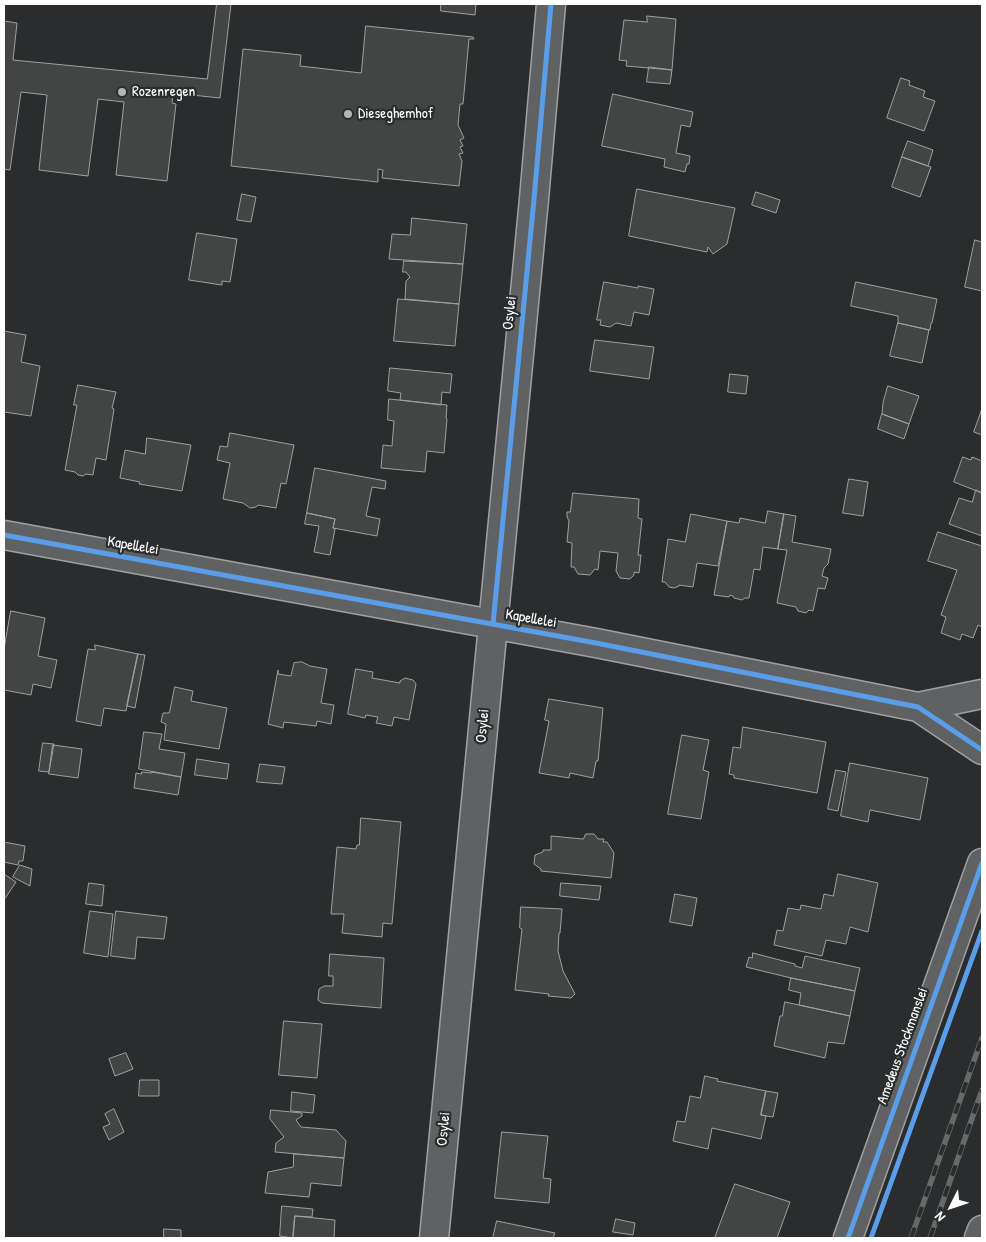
<!DOCTYPE html>
<html>
<head>
<meta charset="utf-8">
<style>
	body { margin:0 }
	#map { position:relative; width:986px; height:1242px; overflow:hidden; background:#2b2c2d; font-family:"Patrick Hand",sans-serif }
	canvas { display:block }
	.frame { position:absolute; inset:0; border:5px solid #fff; pointer-events:none }
	.north { position:absolute; left:926px; top:1182px; width:50px; height:50px; -webkit-text-stroke:4px #2a2d2e; paint-order:stroke; rotate:229deg; font-size:14px; font-weight:700; line-height:20px; text-align:center; color:#fff }
	.north::after { content:''; display:block; margin:auto; width:18px; height:22px; background:#fff; clip-path:polygon(50% 0,100% 100%,50% 72%,0 100%) }
</style>
</head>
<body>
<div id="map">
<canvas width="986" height="1242"></canvas>
<div class="frame"></div>
<div class="north">N</div>
</div>
<script>
const ctx = document.querySelector('canvas').getContext('2d');
ctx.lineJoin = 'round';
function fill(path, color) { ctx.fillStyle = color; ctx.fill(path, 'evenodd'); }
function strokePath(path, color, width, dash) { ctx.strokeStyle = color; ctx.lineWidth = width; ctx.lineCap = dash ? 'butt' : 'round'; ctx.setLineDash(dash || []); ctx.stroke(path); }
function drawText(font, color, halo, rows, align = 'center') {
  ctx.font = font + ' "Patrick Hand",sans-serif'; ctx.lineWidth = 4.5; ctx.setLineDash([]); ctx.textBaseline = 'middle'; ctx.strokeStyle = halo; ctx.fillStyle = color; for (const [text, x, y, turn = 0] of rows) {
    ctx.save(); ctx.translate(x, y); ctx.rotate((+turn || 0) * Math.PI / 180); ctx.textAlign = isNaN(turn) ? turn : align; if (halo) ctx.strokeText(text, 0, 0); ctx.fillText(text, 0, 0); ctx.restore();
  }
}
const building = new Path2D(`
	M217 4H231L220 98 173 93 172 103 176 104 167 181 116 175 124 102 98 99 88 176 39 170 47 95 21 92 10 170 4 169V21L17 23 13 60 207 79Z
	M441 4H476L475 15 441 11Z
	M647 16 676 19 672 70 626 66 627 61 619 60 624 20 647 22Z
	M366 26 473 37 474 39H469L463 104H460L458 125 464 138 460 140 463 146 460 147 463 153 459 154 462 161 459 186 382 178 383 170 378 169V182L231 166 243 49 301 55 300 66 361 73Z
	M649 67 672 70 670 84 647 82Z
	M901 78 910 81 909 85 925 91 923 97 935 101 924 131 887 118Z
	M613 94 693 112 690 127 681 125 676 153 690 156 689 164H687L685 172 664 167 665 159 602 146Z
	M908 141 933 150 928 166 902 157Z
	M902 157 931 167 920 197 892 187Z
	M637 189 735 208 727 244 713 254 708 247 707 252 629 236Z
	M756 192 780 200 776 213 752 205Z
	M242 194 256 197 251 222 237 220Z
	M412 218 467 224 463 264 389 259 392 234 410 235Z
	M197 233 237 239 230 282 222 281V285L189 280Z
	M975 240 982 242V291L965 287Z
	M404 261 463 264 459 304 405 299 406 281 410 277 406 272H403Z
	M604 282 638 288V286L654 289 649 315 634 312 631 326 616 323 610 327 600 325 601 320H597Z
	M856 282 937 299 932 323H931L930 330 898 323V316L851 306Z
	M398 299 459 304 455 346 394 341Z
	M898 323 929 330 922 363 890 356Z
	M4 331 26 335 21 362 40 366 31 416 4 412Z
	M595 340 654 347 649 379 590 371Z
	M390 368 452 374 450 393 442 392 441 405 400 400 401 393 388 391Z
	M730 374 748 376 746 394 728 392Z
	M78 385 116 392 112 408 114 409 106 460 96 458 93 475 86 474 83 476 78 475 75 472 65 470 77 405H74Z
	M888 386 919 396 909 424 882 414 883 403Z
	M389 399 447 405 446 418 447 419 444 453 427 451 425 472 381 468 383 445 392 446 394 421 388 420Z
	M982 409V435L974 432Z
	M882 414 909 424 904 439 878 429Z
	M230 433 294 445 286 484 281 483 276 508 258 505 256 507 250 508 243 503 223 499 230 463 217 460 220 446 227 447Z
	M147 438 191 445 182 491 139 484 140 482 120 478 125 450 145 454Z
	M963 457 971 460 972 457 982 461V493L954 482Z
	M315 468 386 481 385 489 372 487 366 516 380 519 377 536 333 528 335 519 307 513Z
	M849 479 868 482 863 516 843 513Z
	M976 490 982 493V536L949 524 959 498 972 502Z
	M573 493 639 499 638 518 642 519 638 555H641L639 573 634 572V575L630 579 620 578 616 571 618 553 600 551 598 570 595 569 590 575 578 574 574 567H571L572 543 567 542 569 521 567 517V512H570Z
	M768 511 784 514 778 549 763 547 760 570 754 569 749 598H745L742 600 734 598 733 596 730 595 729 597 714 595 727 521 739 523 740 518 765 523Z
	M307 513 335 519 333 528 335 529 330 555 314 552 319 526 305 524Z
	M691 514 727 521 718 566 697 563 693 587 679 585V586L674 588 669 587 665 582H662L668 539 685 542Z
	M784 514 796 516 792 542 831 549 828 564 824 568 822 576 828 578 825 589 818 588 813 611 809 610 806 613 798 611 796 607 777 603 787 550 778 549Z
	M938 532 982 546V627L978 625 973 638 962 634 960 640 941 633 946 617 941 615 957 570 928 561Z
	M11 611 45 618 38 656 57 660 51 688 33 684 31 695 4 690V649Z
	M95 645 138 654 126 711 104 708 101 726 76 721 88 649 95 650Z
	M138 654 145 655 135 708 127 706Z
	M302 662 310 666 327 669 321 703 334 705 331 724 317 721 316 726 284 722 283 728 268 724 278 670V674L291 676 294 663Z
	M356 669 373 672 372 678 400 683V681L405 678 413 680 416 684 409 720 394 717 392 726 376 723 378 717 366 715 365 718 348 714Z
	M175 687 193 691 191 701 227 708 219 749 164 740 166 724 161 722 163 713H169Z
	M549 699 603 708 598 761H596L593 778 570 773 569 778 539 773 549 721 545 720Z
	M743 727 826 742 817 793 734 778V775L729 774 733 747 740 748Z
	M144 732 162 734 159 749 185 753 181 777 139 769Z
	M682 735 709 740 703 770 709 772 701 819 668 814Z
	M43 743 54 744 49 772 39 771Z
	M53 745 82 749 78 778 49 774Z
	M197 759 229 764 227 779 195 775Z
	M850 763 928 778 920 820 870 810 868 822 841 816Z
	M260 764 285 767 282 784 257 782Z
	M836 770 846 772 838 811 828 809Z
	M142 772 152 773V772L181 777 178 795 134 788 136 773 141 774Z
	M361 818 401 822 392 924 383 923 382 937 342 933 344 914H331L337 847 356 849 357 845H359Z
	M586 834H594L598 839H604L603 842H607L614 853 611 878 541 871V869L534 864 535 855 543 852V850H551V836L583 839Z
	M4 842 25 846 23 861H19L18 865 4 862Z
	M20 865 32 869 30 886 13 877Z
	M4 874 16 882 4 900Z
	M838 874 878 883 868 932 850 927 846 944 826 940 822 956 774 945 777 930 783 931 788 908 800 910 801 905 821 909 824 894 833 896Z
	M89 883 104 885 102 906 86 904Z
	M561 883 601 886 599 900 560 896Z
	M675 894 697 898 692 926 670 922Z
	M521 907 562 909 560 933H559L558 951 563 971 575 994 571 998 548 996 549 994 515 990 522 929 520 928Z
	M90 911 113 914 108 957 84 953Z
	M116 911 167 917 164 939 137 937 135 959 111 956Z
	M753 953 795 964V966L802 968 805 956 860 968 855 991 791 978 746 967 749 957 752 958Z
	M330 954 384 958 381 1008 322 1003 318 1000 319 989 324 986H333V976H329Z
	M791 978 855 991 850 1016 799 1005 801 993 789 990Z
	M785 1002 850 1016 844 1044 828 1042 825 1058 774 1046 780 1016H782Z
	M284 1021 322 1024 317 1078 279 1075Z
	M126 1053 133 1069 115 1076 109 1059Z
	M705 1076 718 1079 717 1081 766 1091 761 1115 766 1116 761 1139 712 1128 708 1149 673 1141 677 1121 685 1122 690 1096 700 1098Z
	M140 1080H159V1096H139Z
	M766 1091 778 1093 773 1117 761 1115Z
	M292 1092 315 1095 313 1113 291 1111Z
	M114 1109 124 1132 109 1140 103 1127 110 1124 105 1114Z
	M271 1110 302 1113V1116L296 1120 301 1127 336 1130 346 1141 344 1158 275 1152 276 1143 284 1137 270 1119Z
	M502 1132 548 1136 543 1178 551 1179 549 1203 495 1198Z
	M294 1154 344 1158 341 1186 311 1183 309 1197 265 1193 268 1172 293 1167Z
	M735 1184 790 1202 777 1238H715Z
	M282 1206 313 1209 312 1217 295 1216 293 1238 280 1236Z
	M295 1216 335 1220 334 1238H293Z
	M616 1219 635 1223 633 1235 613 1232Z
	M497 1221 555 1233 553 1238H493Z
	M164 1229 181 1230V1238H164Z`);
fill(building, '#434444');
strokePath(building, '#a0a0a0', 1);
const street = new Path2D(`
	M4 535 596 643 918 707 982 750
	M918 707 982 694
	M434 1238 534 199 551 4
	M848 1238 982 863
	M979 1238 982 1230`);
strokePath(street, '#a0a0a0', 31);
strokePath(street, '#606162', 28);
const rail = new Path2D(`
	M911 1238 982 1038
	M930 1238 982 1090`);
strokePath(rail, '#686969', 5.5);
strokePath(rail, '#2a2d2e', 4, [11]);
strokePath(new Path2D(`
	M4 535 596 643 918 707 982 750
	M493 624 534 199 551 4
	M848 1238 982 863
	M871 1238 982 931`), '#5a9eea', 5);
for (const [x, y, r, color] of [
	[122,92,5,"#b5b5b6"],
	[348,114,5,"#b5b5b6"]
]) { const dot = new Path2D(); dot.arc(x, y, r, 0, 2 * Math.PI); ctx.fillStyle = color; ctx.fill(dot); strokePath(dot, '#2a2d2e', 2); }
drawText('15px', '#fff', '#2a2d2e', [
	["Rozenregen",132,92],
	["Dieseghemhof",358,114]
], 'left');
drawText('15px', '#fff', '#2a2d2e', [
	["Osylei",510,313,-84],
	["Kapellelei",133,546,10],
	["Kapellelei",531,619,10],
	["Osylei",483,726,-85],
	["Amedeus Stockmanslei",903,1046,-70],
	["Osylei",444,1129,-85]
]);
</script>
</body>
</html>
